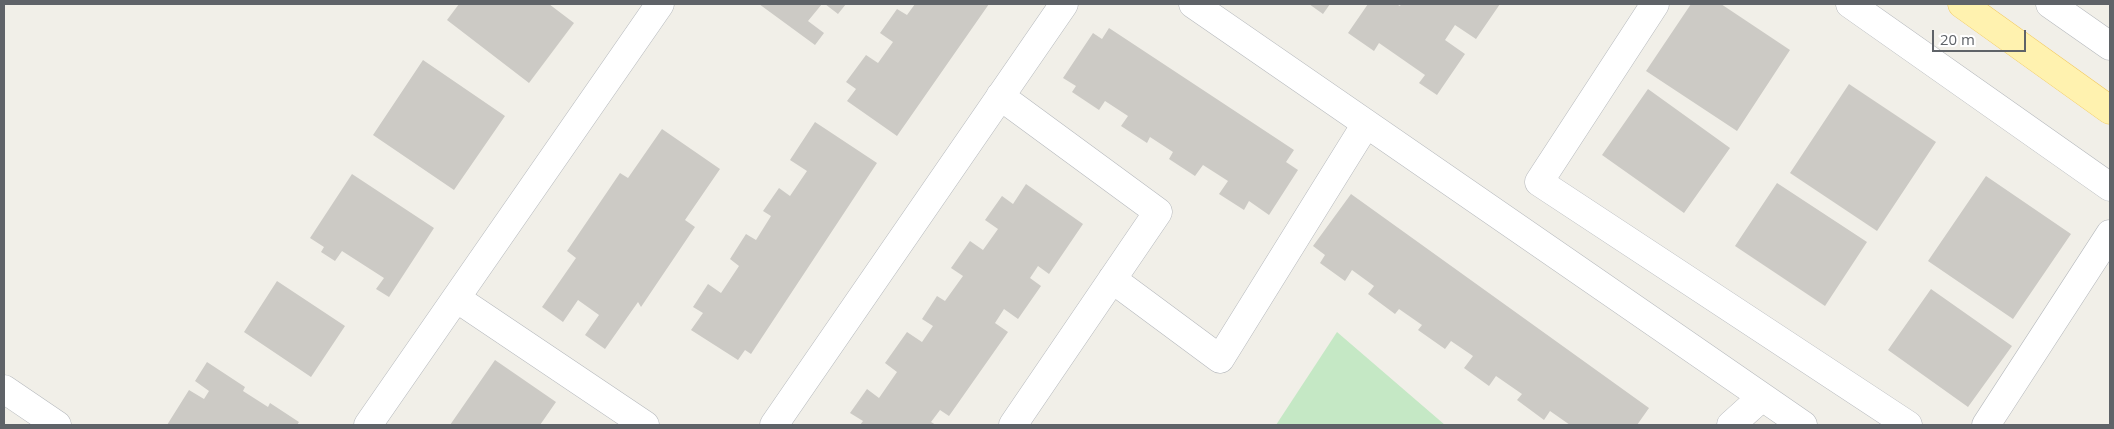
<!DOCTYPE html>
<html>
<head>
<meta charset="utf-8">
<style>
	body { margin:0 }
	#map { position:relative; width:2114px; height:429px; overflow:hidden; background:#f1efe8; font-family:"Open Sans",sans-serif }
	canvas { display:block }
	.frame { position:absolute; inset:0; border:5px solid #5f6368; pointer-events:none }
	.scale { position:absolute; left:1932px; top:30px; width:94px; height:22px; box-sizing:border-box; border:2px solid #5f6368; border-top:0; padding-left:6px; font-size:15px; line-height:18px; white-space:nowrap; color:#5f6368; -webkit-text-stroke:4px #fff; paint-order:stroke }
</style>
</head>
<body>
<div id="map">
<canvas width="2114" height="429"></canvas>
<div class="frame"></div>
<div class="scale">20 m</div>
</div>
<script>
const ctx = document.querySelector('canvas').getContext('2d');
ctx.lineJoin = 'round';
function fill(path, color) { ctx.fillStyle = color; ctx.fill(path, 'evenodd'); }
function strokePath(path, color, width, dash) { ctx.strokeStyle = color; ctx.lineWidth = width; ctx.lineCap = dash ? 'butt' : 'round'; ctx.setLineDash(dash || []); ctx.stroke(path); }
fill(new Path2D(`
	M1337 332 1445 425H1276Z`), '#c5e8c5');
fill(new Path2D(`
	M459 4H549L574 23 529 83 447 20Z
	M759 4H822L808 21 824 33 815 45Z
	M825 4H846L838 14Z
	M915 4H989L897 136 847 101 856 89 846 82 866 55 878 63 893 42 880 33 897 9 907 15Z
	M1309 4H1330L1323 14Z
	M1368 4H1396L1400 6 1401 4 1476 5 1500 4 1476 39 1455 25 1445 40 1465 54 1437 95 1419 83 1425 75 1379 43 1374 51 1348 33Z
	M1691 4H1721L1790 50 1737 131 1646 71Z
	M1109 28 1294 150 1286 162 1298 170 1269 215 1249 201 1244 210 1219 194 1228 181 1203 165 1195 176 1169 159 1173 152 1150 137 1147 143 1121 126 1128 116 1105 101 1099 110 1072 92 1076 86 1063 78 1093 33 1102 39Z
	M423 60 505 116 454 190 373 135Z
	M1849 84 1936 142 1877 231 1790 173Z
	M1648 89 1730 148 1684 213 1602 155Z
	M815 122 877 163 751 354 745 350 738 360 691 330 703 313 693 307 708 284 721 293 739 266 730 259 746 234 756 240 771 216 763 211 779 188 790 196 807 171 790 160Z
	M662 129 720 169 685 220 695 227 641 307 638 302 605 349 585 335 599 315 578 300 563 322 542 307 576 258 567 251 620 173 628 178Z
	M352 174 434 228 389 297 376 289 384 278 342 251 335 261 321 252 324 247 310 238Z
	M1986 176 2071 234 2013 319 1928 261Z
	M1777 183 1867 242 1825 306 1735 246Z
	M1026 184 1083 224 1049 274 1038 266 1030 278 1041 286 1018 319 1004 309 995 323 1008 332 949 416 940 410 931 422 936 425H860L863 421 850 413 867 389 879 398 897 372 885 363 907 332 922 342 933 326 922 319 937 296 945 301 963 276 951 268 970 241 983 250 998 229 985 220 1002 196 1013 204Z
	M1351 194 1649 408 1637 425H1570L1550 411 1544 420 1517 400 1522 394 1496 376 1489 386 1464 368 1473 356 1451 341 1445 349 1418 330 1422 325 1399 309 1395 314 1368 294 1374 286 1352 270 1345 281 1320 263 1325 255 1313 246Z
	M277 281 345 326 311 377 244 332Z
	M1931 289 2012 346 1968 407 1888 350Z
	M495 360 556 402 540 425H450Z
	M207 362 245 387 243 391 268 407 270 403 299 422 297 425H167L189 390 204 399 209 391 195 381Z`), '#cccac5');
const minor = new Path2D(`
	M1193 4 1803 425
	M1655 4 1539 182 1908 425
	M1850 4 2110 187
	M2050 4 2110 46
	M1000 96 1158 212 1013 425
	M1112 279 1220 359 1366 124
	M456 298 645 425
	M4 389 57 425
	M368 425 660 4
	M774 425 1064 4
	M1731 425 1762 397
	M1986 425 2110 234`);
const major = new Path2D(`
	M1962 4 2110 110`);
strokePath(minor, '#b5b8bc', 29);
strokePath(major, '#f2c960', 29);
strokePath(minor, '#fff', 28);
strokePath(major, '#fff2af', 28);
</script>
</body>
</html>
